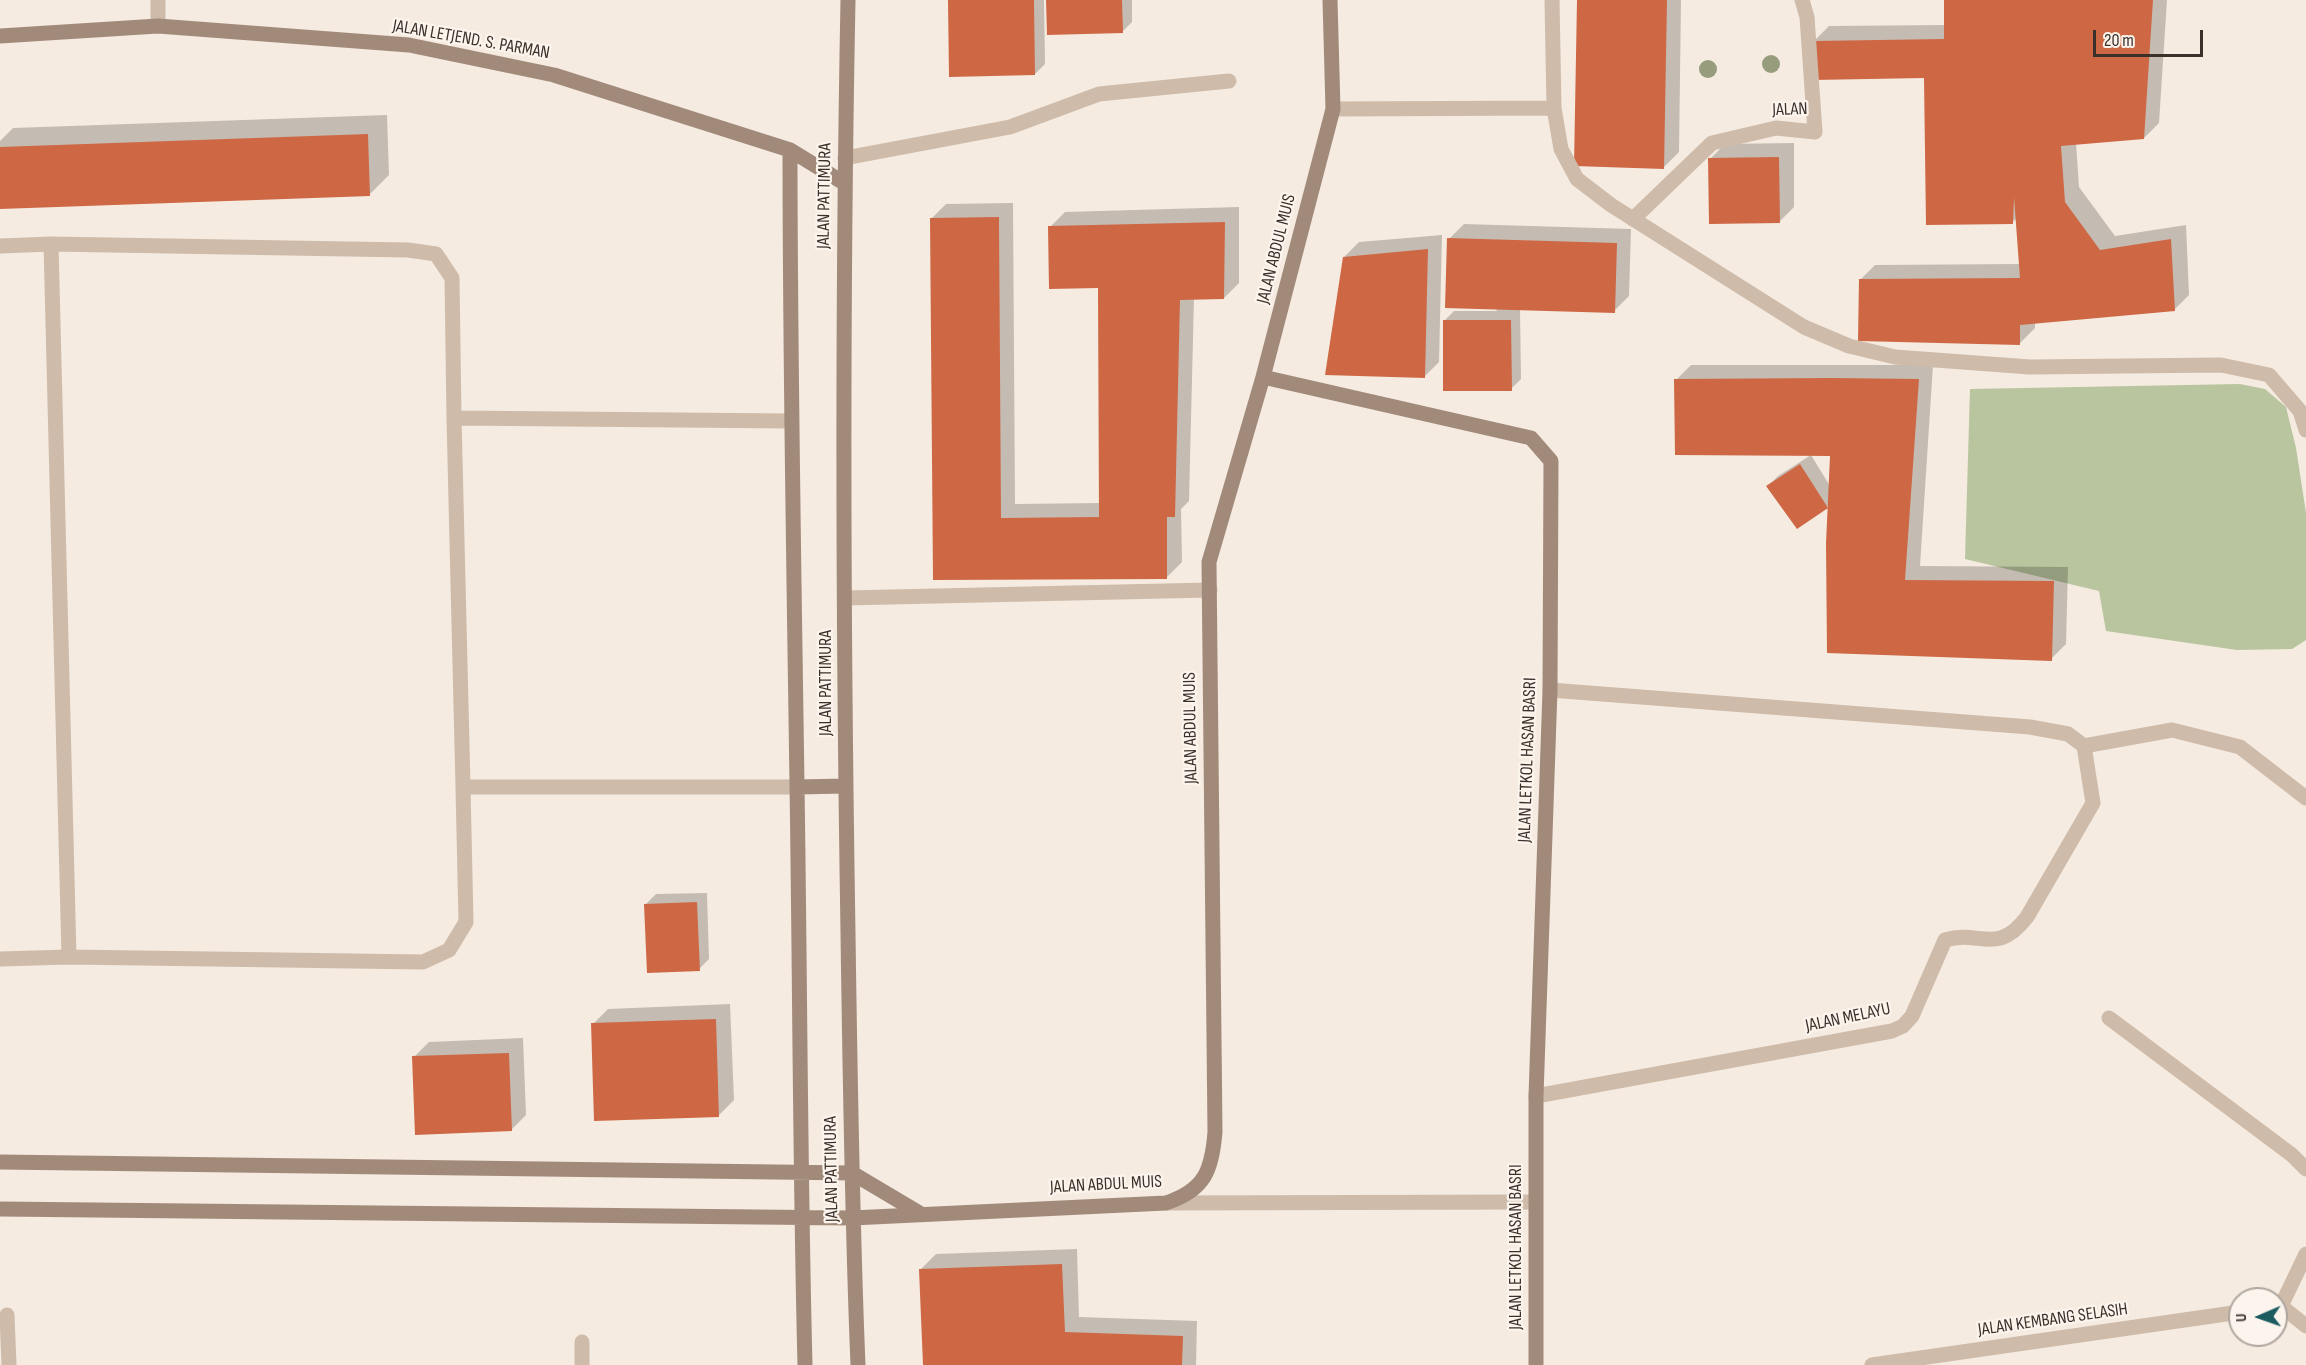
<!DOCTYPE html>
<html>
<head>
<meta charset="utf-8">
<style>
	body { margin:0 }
	#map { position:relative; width:2306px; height:1365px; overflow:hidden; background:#f5ebe0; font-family:"Sofia Sans Condensed",sans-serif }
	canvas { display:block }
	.north { position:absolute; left:2228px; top:1287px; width:60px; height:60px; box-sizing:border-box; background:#fcf5ed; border:2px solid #afa69f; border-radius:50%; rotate:268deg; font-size:16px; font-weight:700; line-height:24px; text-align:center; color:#3b302a }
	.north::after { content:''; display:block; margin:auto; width:21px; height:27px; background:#1c5b60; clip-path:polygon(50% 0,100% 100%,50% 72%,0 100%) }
	.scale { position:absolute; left:2093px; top:30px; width:110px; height:27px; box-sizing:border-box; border:3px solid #3b302a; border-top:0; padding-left:8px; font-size:18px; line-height:21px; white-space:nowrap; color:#3b302a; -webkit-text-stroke:4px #fcf5ed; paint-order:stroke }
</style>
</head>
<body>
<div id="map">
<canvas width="2306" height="1365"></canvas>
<div class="north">U</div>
<div class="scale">20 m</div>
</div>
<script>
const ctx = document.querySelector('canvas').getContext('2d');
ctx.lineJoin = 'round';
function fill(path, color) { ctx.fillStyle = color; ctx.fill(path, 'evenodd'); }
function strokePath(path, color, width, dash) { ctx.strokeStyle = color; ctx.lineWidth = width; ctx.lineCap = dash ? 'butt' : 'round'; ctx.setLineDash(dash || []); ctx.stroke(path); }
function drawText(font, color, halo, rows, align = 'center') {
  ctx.font = font + ' "Sofia Sans Condensed",sans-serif'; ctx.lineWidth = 4.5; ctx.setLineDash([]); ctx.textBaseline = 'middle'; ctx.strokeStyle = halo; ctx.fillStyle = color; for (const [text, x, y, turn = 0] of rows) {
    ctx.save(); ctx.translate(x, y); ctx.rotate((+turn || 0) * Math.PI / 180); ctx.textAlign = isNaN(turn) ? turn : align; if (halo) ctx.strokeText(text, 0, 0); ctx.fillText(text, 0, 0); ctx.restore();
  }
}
fill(new Path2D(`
	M2240 384 2265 389 2286 407 2296 448 2306 513V640L2292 649 2237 650 2106 631 2099 591 1965 559 1970 389Z`), '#b8c59e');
fill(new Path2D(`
	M949 0H1044L1045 64 1035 74Z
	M1048 0H1132V22L1122 32Z
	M1579 0H1681L1679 152 1664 167Z
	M1945 0H2167L2159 123 2144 138 2076 143 2079 187 2115 236 2186 225 2189 295 2174 310 2035 322V328L2020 343 1860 280 1875 265 2020 264 2016 219 2012 222 1925 77 1814 41 1829 26 1946 25Z
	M387 115 389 175 369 195 0 208V141L13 128Z
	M1794 143V207L1779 222 1710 159 1725 144Z
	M1013 203 1015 504 1100 503V286L1050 227 1065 212 1239 207V283L1224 298H1194L1189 501 1181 509 1182 562 1167 577 934 578 931 219 946 204Z
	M1464 224 1631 229 1629 296 1614 311 1520 309 1521 379 1511 389 1444 321 1454 311H1497L1449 239Z
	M1442 235 1439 362 1424 377 1344 257 1359 242Z
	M1691 365H1933L1920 566 2068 567 2066 644 2051 659 1828 651 1829 505 1797 527 1768 486 1778 476 1811 455 1830 486 1832 455 1676 380Z
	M707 893 709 959 699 969 646 904 656 894Z
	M730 1004 734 1100 719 1115 593 1024 608 1009Z
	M523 1038 526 1115 511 1130 414 1057 429 1042Z
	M1077 1249 1079 1317 1197 1321 1196 1365H924L921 1269 936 1254Z`), '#0003');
fill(new Path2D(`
	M948 0H1034L1035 75 949 77Z
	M1046 0H1122L1123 33 1047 35Z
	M1577 0H1667L1664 169 1574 166Z
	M1944 0H2153L2144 139 2061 146 2065 202 2100 250 2171 239 2175 311 2020 325V345L1858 341 1859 279 2020 278 2014 197 2013 224 1926 225 1924 78 1813 80V41L1944 39Z
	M368 134 370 196 0 209V147Z
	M1779 157 1780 223 1709 224 1708 158Z
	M999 217 1001 518 1099 517 1098 288 1049 289 1048 226 1225 222 1224 299 1180 300 1175 517H1167V579L933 580 930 218Z
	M1447 238 1617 243 1615 313 1445 308Z
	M1428 249 1425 378 1325 375 1343 257Z
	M1443 320H1511L1512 391H1443Z
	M1832 378 1919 379 1905 580 2054 581 2052 661 1827 653 1826 543 1830 456 1675 455 1674 379Z
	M1800 464 1828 508 1797 529 1766 486Z
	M697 902 700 971 647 973 644 904Z
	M716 1019 719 1117 594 1121 591 1023Z
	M509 1053 512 1131 415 1135 412 1056Z
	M1062 1264 1065 1332 1183 1336 1182 1365H923L919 1269Z`), '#ce6744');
strokePath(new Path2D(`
	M1552 0 1554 108
	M1333 109 1554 108 1561 149 1577 179 1611 205 1804 327 1849 346 1895 357 2030 367 2221 365 2269 375 2300 411 2306 430
	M845 158 1010 127 1099 94 1229 81
	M0 246 51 244
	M454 418 463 787
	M790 421 454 418 452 278 436 254 408 250 51 244 69 957 423 962 449 950 466 922 463 787H797
	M845 598 1210 590
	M0 959 69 957
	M7 1315 9 1365
	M582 1342V1365`), '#cebbaa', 15);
strokePath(new Path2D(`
	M158 26V0
	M1633 219 1712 143 1776 128 1815 132 1807 17 1802 0
	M1550 690 2030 727 2068 734 2084 746 2172 730 2240 747 2306 798
	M2109 1018 2292 1155 2306 1169
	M1536 1096 1892 1031 1903 1026 1912 1016 1945 940C1980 929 1996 957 2027 917L2093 803 2084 746
	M1166 1203 1534 1202
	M2281 1306 2306 1254
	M2281 1306 2306 1326
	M1872 1365 2240 1312`), '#cebbaa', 15);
strokePath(new Path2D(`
	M848 0C842 311 843 622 848 933 850 1077 852 1221 858 1365
	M0 36 158 26 409 45 554 75 790 150 844 183
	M790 150C790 362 794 573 797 785 800 979 800 1172 805 1365
	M1263 377 1531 438 1551 461 1550 690 1536 1096V1365
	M797 787 845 786
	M0 1162 852 1173 921 1214
	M0 1209 852 1218 1166 1203C1205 1190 1212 1170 1215 1132L1209 562 1263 377 1333 109 1330 0`), '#a28a7b', 15);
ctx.fillStyle = '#979c7d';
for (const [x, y] of [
	[1771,64],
	[1708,69]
]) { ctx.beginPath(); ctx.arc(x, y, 9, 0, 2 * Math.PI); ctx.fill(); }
drawText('18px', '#3b302a', '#fcf5ed', [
	["JALAN LETJEND. S. PARMAN",471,40,10],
	["JALAN",1790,110,-2],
	["JALAN PATTIMURA",825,196,-89],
	["JALAN ABDUL MUIS",1277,249,-76],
	["JALAN PATTIMURA",826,683,-90],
	["JALAN ABDUL MUIS",1191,728,-91],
	["JALAN LETKOL HASAN BASRI",1528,760,-88],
	["JALAN MELAYU",1848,1018,-12],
	["JALAN PATTIMURA",832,1169,-91],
	["JALAN ABDUL MUIS",1106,1185,-3],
	["JALAN LETKOL HASAN BASRI",1516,1247,-90],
	["JALAN KEMBANG SELASIH",2053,1320,-8]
]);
</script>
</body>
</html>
